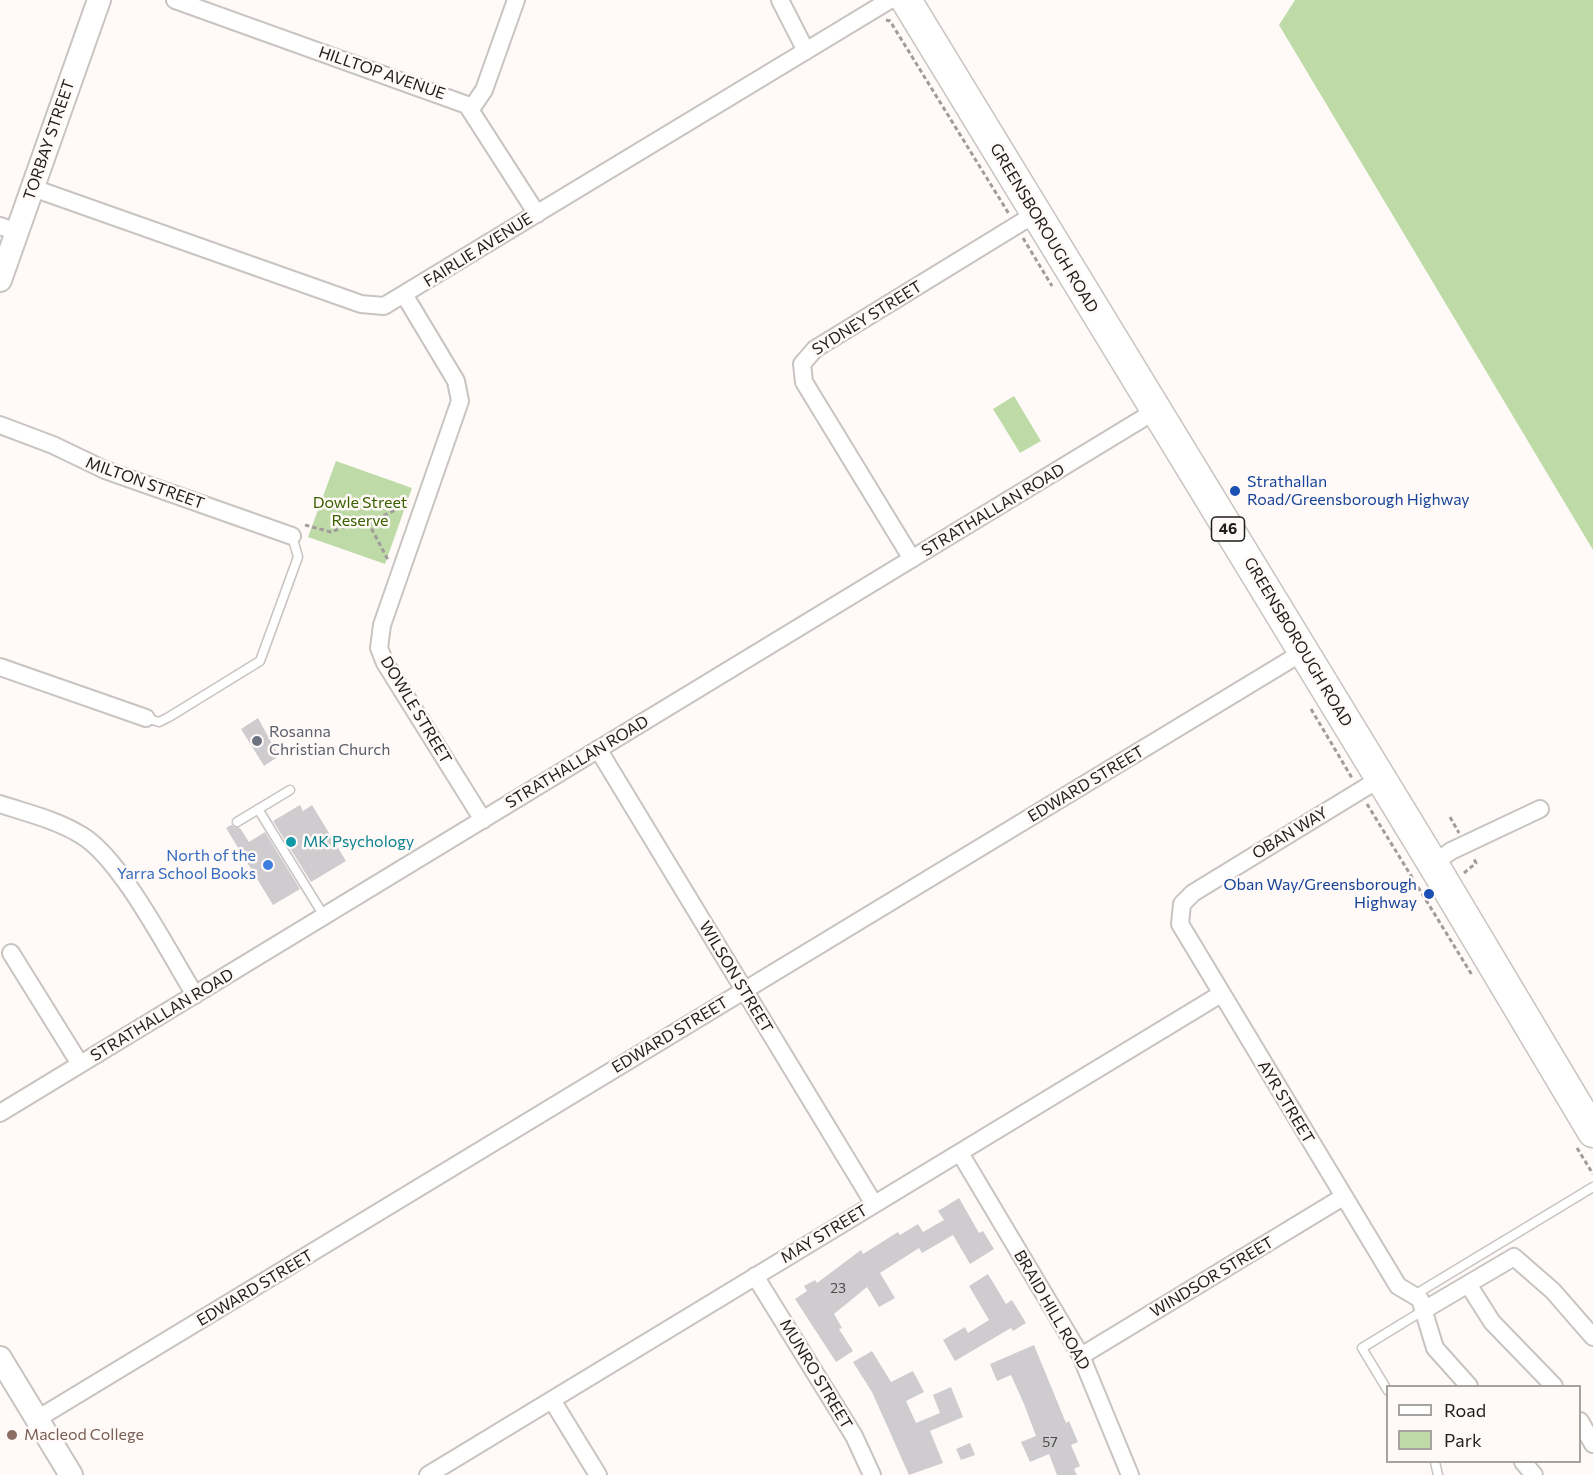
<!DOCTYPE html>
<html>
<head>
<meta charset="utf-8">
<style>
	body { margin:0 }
	#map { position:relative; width:1593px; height:1475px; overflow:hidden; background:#fffaf8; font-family:Commissioner,sans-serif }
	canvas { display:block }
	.legend { position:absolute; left:1386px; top:1385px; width:195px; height:78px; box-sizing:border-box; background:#fffaf8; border:2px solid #a5a2a0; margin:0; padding:8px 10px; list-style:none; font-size:18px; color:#1f1e1d }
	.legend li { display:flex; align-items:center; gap:12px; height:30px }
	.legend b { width:30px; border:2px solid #a5a2a0 }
</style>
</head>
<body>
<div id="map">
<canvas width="1593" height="1475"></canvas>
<ul class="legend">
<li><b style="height:8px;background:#fff"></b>Road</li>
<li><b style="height:16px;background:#bedba7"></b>Park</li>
</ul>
</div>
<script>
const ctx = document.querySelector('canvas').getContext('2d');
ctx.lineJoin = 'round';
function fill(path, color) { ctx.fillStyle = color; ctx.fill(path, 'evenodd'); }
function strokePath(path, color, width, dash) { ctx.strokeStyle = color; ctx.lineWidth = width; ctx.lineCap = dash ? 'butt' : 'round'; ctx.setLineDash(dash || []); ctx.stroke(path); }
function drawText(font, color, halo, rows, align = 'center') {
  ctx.font = font + ' Commissioner,sans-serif'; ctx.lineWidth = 5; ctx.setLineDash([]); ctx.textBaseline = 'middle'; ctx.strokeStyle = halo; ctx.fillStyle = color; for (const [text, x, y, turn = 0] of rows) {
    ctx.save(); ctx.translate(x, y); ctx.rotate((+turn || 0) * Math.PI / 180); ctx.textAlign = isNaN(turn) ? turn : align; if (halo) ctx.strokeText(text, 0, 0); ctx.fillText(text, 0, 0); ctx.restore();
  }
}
fill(new Path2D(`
	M1295 0H1593V550L1279 25Z
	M1014 396 1041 441 1020 453 993 409Z
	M336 461 412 488 385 564 308 537Z`), '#bedba7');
fill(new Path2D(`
	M258 718 279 756 264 766 241 729Z
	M300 805 303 811 312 805 346 861 311 882 273 821Z
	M231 825 240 828 249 842 265 832 300 889 273 905 226 828Z
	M959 1198 979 1233 983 1231 994 1249 970 1264 953 1235 922 1253 919 1248 880 1273 895 1298 879 1307 867 1287 834 1314 842 1328 839 1329 853 1351 836 1362 795 1299 807 1291 804 1286 815 1280 817 1283 861 1250 863 1254 898 1232 900 1235 918 1224 923 1232 944 1220 938 1211Z
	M988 1274 1006 1304 1012 1300 1026 1323 1013 1331 1011 1328 955 1361 943 1340 965 1327 968 1333 989 1320 969 1286Z
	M1034 1345 1066 1423 1069 1421 1078 1442 1071 1445 1080 1466 1074 1469 1077 1475H1057L1049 1454 1030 1462 1021 1442 1036 1436 1024 1404 1011 1375 997 1381 990 1364Z
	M872 1351 891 1382 913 1371 924 1392 906 1401 916 1423 940 1413 933 1395 951 1387 963 1417 930 1431 943 1463 909 1475 872 1392 853 1362Z
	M970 1443 975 1455 961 1460 956 1449Z`), '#cecccf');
const lane = new Path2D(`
	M146 718 159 722 169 717 260 661 298 557 292 536
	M258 809 324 916
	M237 822 290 790
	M1416 1294 1593 1187
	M1388 1391 1362 1348 1424 1310
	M1435 1462 1438 1475`);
const street = new Path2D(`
	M175 0 467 105 537 214
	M780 0 806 51
	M471 109 484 90 516 0
	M33 188 361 304 384 306 890 0
	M0 226 17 232
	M405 296 456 381 460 401 382 625 379 648 385 663 483 820
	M0 425 53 445 105 470 292 536
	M912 559 804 382 802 364 815 349 1035 214
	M0 667 146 718
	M598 749 874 1204
	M1381 778 1193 893 1182 904 1180 924 1398 1286 1420 1299 1435 1348 1469 1386
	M0 804C27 813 57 820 81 835 121 858 169 953 195 995
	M1433 864 1451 851 1540 809
	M11 953 80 1064
	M0 1113 1155 411
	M960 1153 1081 1356 1130 1475
	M755 1276 854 1436 872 1475
	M1468 1284 1492 1322 1554 1386
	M1424 1310 1514 1257 1553 1291 1593 1337
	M1081 1356 1343 1197
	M552 1400 598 1475
	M37 1419 1303 652
	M1580 1421 1593 1444
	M1523 1462 1534 1475
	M428 1475 1221 994`);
const secondary = new Path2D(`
	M0 280 99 0
	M0 1358 71 1475`);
const highway = new Path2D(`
	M906 0 1433 864 1593 1132`);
strokePath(lane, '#c8c4c2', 11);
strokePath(street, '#c8c4c2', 20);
strokePath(secondary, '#c8c4c2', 26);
strokePath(highway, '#c8c4c2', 33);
strokePath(new Path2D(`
	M886 20 890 21 1009 214
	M1023 238 1052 286
	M368 522 388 560
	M305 525 331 532 354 523 372 521 410 503
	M1311 709 1352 778
	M1367 804 1472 975
	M1450 817 1459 833
	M1464 873 1476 863 1473 857
	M1577 1148 1593 1174`), '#a09c9b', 3, [4.5, 3]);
strokePath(lane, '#fff', 8);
strokePath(street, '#fff', 16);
strokePath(secondary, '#fff', 22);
strokePath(highway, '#fff', 30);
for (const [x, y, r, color] of [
	[1235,491,6,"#1a4fb4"],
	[257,741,6,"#6b7280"],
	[291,842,6,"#0f9aa8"],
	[268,865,6,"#3f7fe0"],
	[1429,894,6,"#1a4fb4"],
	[12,1435,6,"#8d6e63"]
]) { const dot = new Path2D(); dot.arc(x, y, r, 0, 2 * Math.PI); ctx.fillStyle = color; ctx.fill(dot); strokePath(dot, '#fffaf8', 2); }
drawText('14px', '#4b4a4a', null, [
	["23",838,1288],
	["57",1050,1442]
]);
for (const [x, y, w] of [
	[1228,529,33]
]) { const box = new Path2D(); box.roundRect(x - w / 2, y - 12, w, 24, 4.5); ctx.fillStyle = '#fffaf8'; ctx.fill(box); strokePath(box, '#1f1e1d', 1.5); }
drawText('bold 15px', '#1f1e1d', null, [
	["46",1228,529]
]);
drawText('16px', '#1f1e1d', '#fffaf8', [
	["HILLTOP AVENUE",382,73,19],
	["TORBAY STREET",49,140,-71],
	["GREENSBOROUGH ROAD",1044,228,59],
	["FAIRLIE AVENUE",478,250,-32],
	["SYDNEY STREET",867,318,-32],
	["MILTON STREET",145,483,20],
	["STRATHALLAN ROAD",993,510,-31],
	["GREENSBOROUGH ROAD",1298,642,59],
	["DOWLE STREET",416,710,59],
	["STRATHALLAN ROAD",577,762,-31],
	["EDWARD STREET",1086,784,-31],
	["OBAN WAY",1290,833,-31],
	["WILSON STREET",736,977,59],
	["STRATHALLAN ROAD",162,1015,-31],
	["EDWARD STREET",670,1035,-31],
	["AYR STREET",1286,1102,59],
	["MAY STREET",824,1234,-31],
	["WINDSOR STREET",1212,1277,-31],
	["EDWARD STREET",255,1288,-31],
	["BRAID HILL ROAD",1052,1310,60],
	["MUNRO STREET",816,1374,59]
]);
drawText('16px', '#164399', '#fffaf8', [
	["Strathallan",1247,482],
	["Road/Greensborough Highway",1247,500],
	["Oban Way/Greensborough",1417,885,"right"],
	["Highway",1417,903,"right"]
], 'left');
drawText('16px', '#3a6100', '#fffaf8', [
	["Dowle Street",360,503],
	["Reserve",360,521]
]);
drawText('16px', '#5b616d', '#fffaf8', [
	["Rosanna",269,732],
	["Christian Church",269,750]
], 'left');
drawText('16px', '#0d838f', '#fffaf8', [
	["MK Psychology",303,842]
], 'left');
drawText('16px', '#366cbe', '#fffaf8', [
	["North of the",256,856],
	["Yarra School Books",256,874]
], 'right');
drawText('16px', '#785e54', '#fffaf8', [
	["Macleod College",24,1435]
], 'left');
</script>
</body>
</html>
